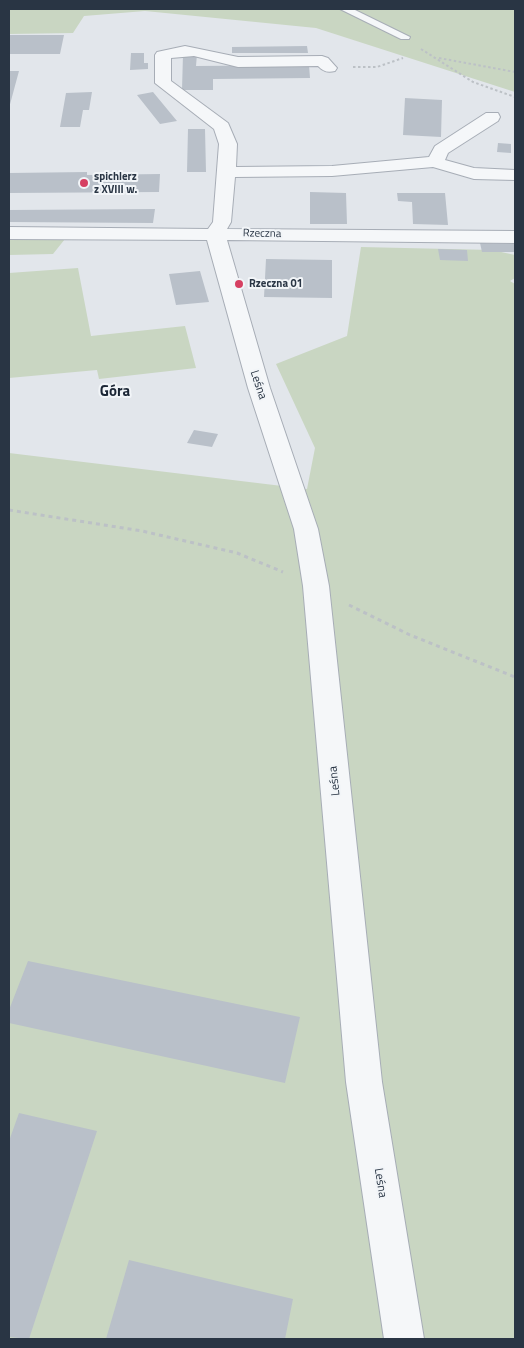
<!DOCTYPE html>
<html>
<head>
<meta charset="utf-8">
<style>
	body { margin:0 }
	#map { position:relative; width:524px; height:1348px; overflow:hidden; background:#e2e6eb; font-family:"Titillium Web",sans-serif }
	canvas { display:block }
	.frame { position:absolute; inset:0; border:10px solid #293544; pointer-events:none }
</style>
</head>
<body>
<div id="map">
<canvas width="524" height="1348"></canvas>
<div class="frame"></div>
</div>
<script>
const ctx = document.querySelector('canvas').getContext('2d');
ctx.lineJoin = 'round';
function fill(path, color) { ctx.fillStyle = color; ctx.fill(path, 'evenodd'); }
function strokePath(path, color, width, dash) { ctx.strokeStyle = color; ctx.lineWidth = width; ctx.lineCap = dash ? 'butt' : 'round'; ctx.setLineDash(dash || []); ctx.stroke(path); }
function drawText(font, color, halo, rows, align = 'center') {
  ctx.font = font + ' "Titillium Web",sans-serif'; ctx.lineWidth = 4; ctx.setLineDash([]); ctx.textBaseline = 'middle'; ctx.strokeStyle = halo; ctx.fillStyle = color; for (const [text, x, y, turn = 0] of rows) {
    ctx.save(); ctx.translate(x, y); ctx.rotate((+turn || 0) * Math.PI / 180); ctx.textAlign = isNaN(turn) ? turn : align; if (halo) ctx.strokeText(text, 0, 0); ctx.fillText(text, 0, 0); ctx.restore();
  }
}
fill(new Path2D(`
	M9 9H515V92L316 28 145 11 84 16 73 33 9 34Z
	M65 239 53 254 9 255V240Z
	M361 247 492 250 515 255V278L510 281 515 284V1339H9V453L307 489 315 448 276 364 347 336Z
	M78 268 91 336 185 326 196 368 99 379 97 370 9 378V273Z`), '#c9d6c2');
fill(new Path2D(`
	M9 35H64L60 54H9Z
	M307 46 308 53H232V47Z
	M131 53H144V63H148V69L130 70Z
	M183 54H197L196 66 309 65 310 78 213 79V90H182Z
	M9 71H19L9 108Z
	M92 92 89 110H83L80 127H60L66 93Z
	M153 92 177 121 160 124 137 95Z
	M405 98 442 100 441 137 403 135Z
	M188 129H205L206 172H187Z
	M498 143 511 144V153L497 152Z
	M87 172V175L160 174 159 192 9 193V173Z
	M310 192 346 193 347 224H310Z
	M397 193H445L448 225 413 224 412 202 398 201Z
	M155 209 153 223 9 222V210Z
	M480 243 515 244V252H482Z
	M438 249 467 250 468 261 440 260Z
	M266 259 332 260V298L264 297Z
	M200 271 209 302 176 305 169 274Z
	M194 430 218 434 212 447 187 443Z
	M28 961 300 1017 285 1083 9 1023V1010Z
	M19 1113 97 1131 29 1339 9 1337V1141Z
	M129 1260 293 1299 285 1339H106Z`), '#b9c0c9');
const lane = new Path2D(`
	M340 9H353L410 37 409 39H401Z`);
const street = new Path2D(`
	M185 46 238 57 322 56 328 58 337 68 335 71C327 73 323 71 318 66L238 67 194 56 171 58V81L228 123 237 144 236 167 332 166 429 157 435 146 486 113H498L500 117 498 121 448 153 445 160 474 168 515 170V180L474 179 433 167 332 176 235 177 231 222 227 229 515 231V243L227 240 270 388 318 529 329 586 382 1082 424 1339H384L346 1082 303 586 294 529 248 388 207 240 9 239V227L208 229 213 222 219 144 214 129 155 83V55L157 52Z`);
strokePath(lane, '#a7adb6', 2);
strokePath(street, '#a7adb6', 2);
strokePath(new Path2D(`
	M421 49 473 82 515 97
	M439 58 515 72
	M353 67H377L403 58`), '#bcc1c6', 2, [2.5, 2.5]);
strokePath(new Path2D(`
	M9 510 142 531 237 553 283 572
	M349 605 410 635 515 677`), '#bcc1c6', 3, [4, 4]);
fill(lane, '#f5f7f9');
fill(street, '#f5f7f9');
for (const [x, y, r, color] of [
	[84,183,5,"#d64062"],
	[239,284,5,"#d64062"]
]) { const dot = new Path2D(); dot.arc(x, y, r, 0, 2 * Math.PI); ctx.fillStyle = color; ctx.fill(dot); strokePath(dot, '#f2f5f8', 2); }
drawText('bold 11px', '#293544', '#f2f5f8', [
	["spichlerz",94,177],
	["z XVIII w.",94,190],
	["Rzeczna 01",249,284]
], 'left');
drawText('11px', '#293544', '#f2f5f8', [
	["Rzeczna",262,234,1]
]);
drawText('12px', '#293544', '#f2f5f8', [
	["Leśna",258,385,72],
	["Leśna",335,781,-96],
	["Leśna",380,1183,81]
]);
drawText('bold 15px', '#1b2635', '#f2f5f8', [
	["Góra",115,392]
]);
</script>
</body>
</html>
